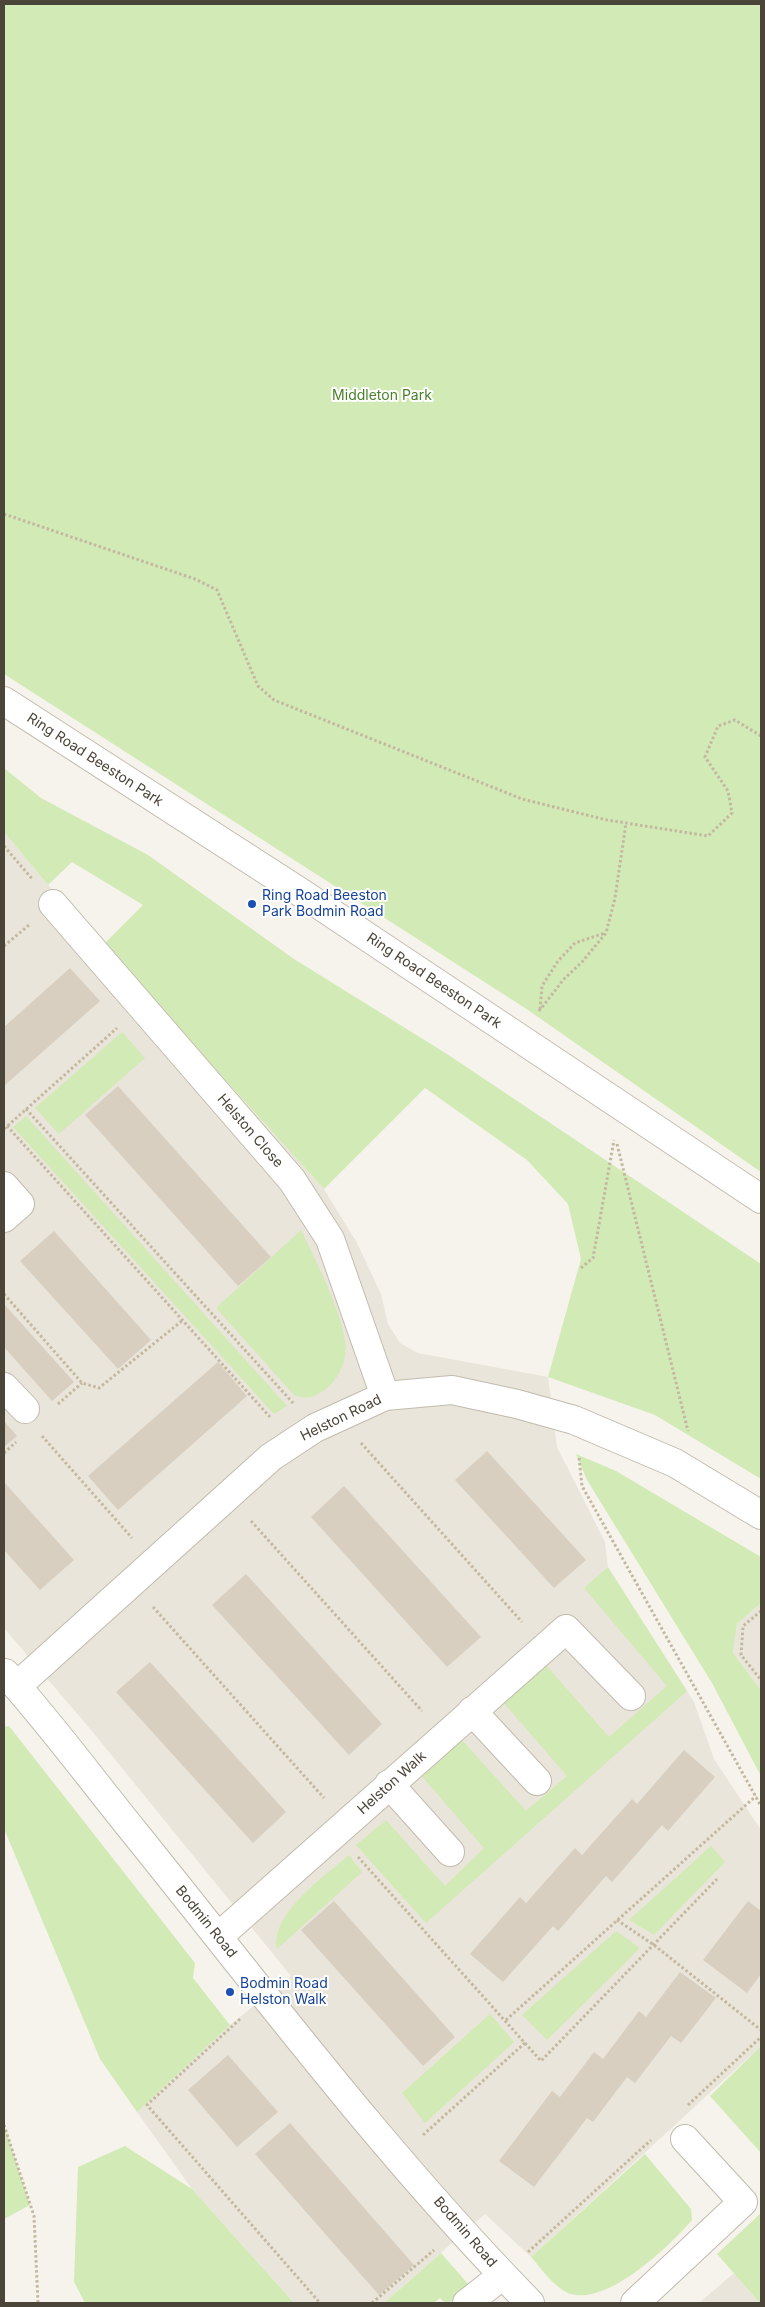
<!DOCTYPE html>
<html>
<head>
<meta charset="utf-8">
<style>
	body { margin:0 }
	#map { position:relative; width:765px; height:2307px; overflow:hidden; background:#f6f3ec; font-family:Inter,sans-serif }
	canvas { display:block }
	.frame { position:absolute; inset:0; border:5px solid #4b4439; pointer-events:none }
</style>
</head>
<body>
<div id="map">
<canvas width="765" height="2307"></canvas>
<div class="frame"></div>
</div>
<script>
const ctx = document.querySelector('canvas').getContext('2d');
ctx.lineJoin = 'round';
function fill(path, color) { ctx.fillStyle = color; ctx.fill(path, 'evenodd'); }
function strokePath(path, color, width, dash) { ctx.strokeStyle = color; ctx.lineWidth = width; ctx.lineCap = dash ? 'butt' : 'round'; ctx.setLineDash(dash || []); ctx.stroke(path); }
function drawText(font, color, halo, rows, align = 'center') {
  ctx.font = font + ' Inter,sans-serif'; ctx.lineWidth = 4; ctx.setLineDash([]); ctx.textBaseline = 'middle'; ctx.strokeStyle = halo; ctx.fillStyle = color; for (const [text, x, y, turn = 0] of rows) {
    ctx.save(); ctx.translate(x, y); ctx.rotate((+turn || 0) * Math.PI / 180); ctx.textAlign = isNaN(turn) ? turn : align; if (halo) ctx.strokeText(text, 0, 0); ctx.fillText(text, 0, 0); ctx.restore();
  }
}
fill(new Path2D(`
	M4 832 48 885 324 1189 357 1243 381 1294 388 1324 400 1343 418 1353 548 1377 557 1447 605 1542 608 1568 694 1702 714 1759 761 1830V2046L531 2257 485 2214 384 2303H294L192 2189 137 2112 230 2025 291 1976 91 1730 4 1628Z
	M761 1603V1690L733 1653 737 1624Z
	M734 2273 760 2303H699Z`), '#eae5da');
fill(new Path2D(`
	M4 4H761V1172L525 1008 4 674Z
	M4 768 41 798 148 855 294 959 447 1054 761 1264V1479L655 1415 548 1377 581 1259 568 1204 527 1160 425 1088 324 1189 103 945 143 905 72 862 48 885 4 832Z
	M122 1032 145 1058 59 1134 35 1108Z
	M26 1116 287 1406 274 1414 13 1127Z
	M301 1230C314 1257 351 1328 345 1356 343 1368 336 1381 326 1389 315 1397 307 1400 294 1395L216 1308Z
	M576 1454 616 1471 761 1557V1603L737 1624 733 1653 761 1690V1776L712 1683 587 1480Z
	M608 1567 687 1691 426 1923 356 1845 386 1820 445 1886 484 1848 420 1774 460 1738 526 1811 567 1776 503 1702 545 1664 609 1737 667 1686 584 1588Z
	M9 1726 195 1963 193 1978 230 2025 137 2112 100 2059 5 1831 4 1727Z
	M711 1846 725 1862 654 1935 629 1920Z
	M349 1855 362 1872 277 1949C270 1914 325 1876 349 1855Z
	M616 1931 640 1948 547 2040 522 2015Z
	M490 2014 514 2042 425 2123 402 2093Z
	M761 2046V2153L710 2096Z
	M4 2125 30 2205 4 2219Z
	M125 2146 192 2189 294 2303H85L74 2282 78 2167Z
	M645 2154 691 2209 692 2220C670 2246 608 2305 571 2294 555 2289 542 2269 531 2257Z
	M761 2213V2303H760L717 2254Z
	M441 2253 469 2285 449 2303H445L440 2298 434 2303H384Z`), '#d2eab5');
fill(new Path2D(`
	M70 968 100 1001 4 1086V1027Z
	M118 1086 271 1257 238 1286 85 1115Z
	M54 1231 151 1340 118 1369 20 1261Z
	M4 1304 74 1382 52 1401 4 1347Z
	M218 1362 247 1396 118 1510 88 1476Z
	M4 1421 17 1436 4 1447Z
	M487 1451 586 1560 554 1588 455 1480Z
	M4 1482 74 1560 40 1590 4 1550Z
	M344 1486 481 1637 447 1667 311 1517Z
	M246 1574 382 1724 349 1755 212 1605Z
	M150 1662 286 1812 253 1843 116 1692Z
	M684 1750 715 1777 668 1831 662 1825 612 1882 606 1876 558 1931 553 1926 503 1982 470 1954 520 1897 526 1903 575 1848 582 1855 632 1799 637 1804Z
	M334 1901 455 2037 423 2066 301 1930Z
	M748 1901 761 1911V1974L747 1993 703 1960Z
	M680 1972 716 1998 681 2043 671 2036 635 2083 627 2077 593 2122 587 2118 534 2187 499 2161 552 2091 560 2097 594 2052 603 2059 639 2011 646 2017Z
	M228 2055 278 2112 237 2147 188 2090Z
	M290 2123 414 2265 379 2295 255 2154Z`), '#d8cfc1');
const minor = new Path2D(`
	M4 701 300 892 761 1199
	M53 904 292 1180 330 1239 385 1396
	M4 1186 20 1204 4 1218
	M4 1387 25 1409
	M5 1673C51 1724 92 1780 135 1833 263 1992 387 2157 530 2303
	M17 1686 271 1457 315 1428 385 1396 452 1390 517 1404 574 1420 675 1463 761 1515
	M472 1711 537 1781
	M389 1784 450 1852
	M218 1937 566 1629 631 1696
	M467 2303 503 2275
	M635 2303 743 2202 685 2139`);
strokePath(minor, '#c2bbae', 30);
strokePath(new Path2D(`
	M4 514 195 579 217 590 258 686 274 700 522 799 607 820 708 836 732 813 728 791 705 757 718 726 735 720 761 736
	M4 846 33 880
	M4 946 29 925
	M540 1009 542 986 558 961 575 943 605 933
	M539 1011 564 979 582 962 606 933 615 898 626 823
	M26 1109 293 1403
	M7 1126 270 1417
	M4 1129 117 1028
	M617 1144 688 1431
	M581 1268 593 1258 614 1140
	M4 1294 82 1383 99 1388 183 1320
	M58 1404 82 1383
	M42 1436 132 1538
	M361 1443 522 1622
	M4 1453 16 1442
	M579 1458 582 1486 761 1806
	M251 1521 422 1711
	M153 1607 324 1798
	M761 1611 743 1626 741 1655 761 1680
	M358 1857 541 2061 717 1879
	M617 1920 654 1945 761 2030
	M240 2019 147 2105 320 2303
	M506 2020 756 1796
	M688 2105 761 2037
	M4 2125 34 2216 38 2303
	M423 2135 526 2042
	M528 2252 651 2140
	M372 2303 434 2250`), '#c4b79f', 3, [2.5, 2.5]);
strokePath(minor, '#fff', 28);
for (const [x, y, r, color] of [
	[252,904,5,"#1a4fb4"],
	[230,1992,5,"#1a4fb4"]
]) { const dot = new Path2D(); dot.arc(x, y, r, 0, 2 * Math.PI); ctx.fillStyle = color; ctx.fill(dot); strokePath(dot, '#fff', 2); }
drawText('14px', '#4a7f2a', '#fff', [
	["Middleton Park",382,396]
]);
drawText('14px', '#4b4439', '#fff', [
	["Ring Road Beeston Park",95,760,33],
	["Ring Road Beeston Park",434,981,34],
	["Helston Close",250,1131,49],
	["Helston Road",341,1418,-26],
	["Helston Walk",392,1783,-42],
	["Bodmin Road",206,1922,51],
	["Bodmin Road",465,2232,49]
]);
drawText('14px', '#164399', '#fff', [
	["Ring Road Beeston",262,896],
	["Park Bodmin Road",262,912],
	["Bodmin Road",240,1984],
	["Helston Walk",240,2000]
], 'left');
</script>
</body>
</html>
